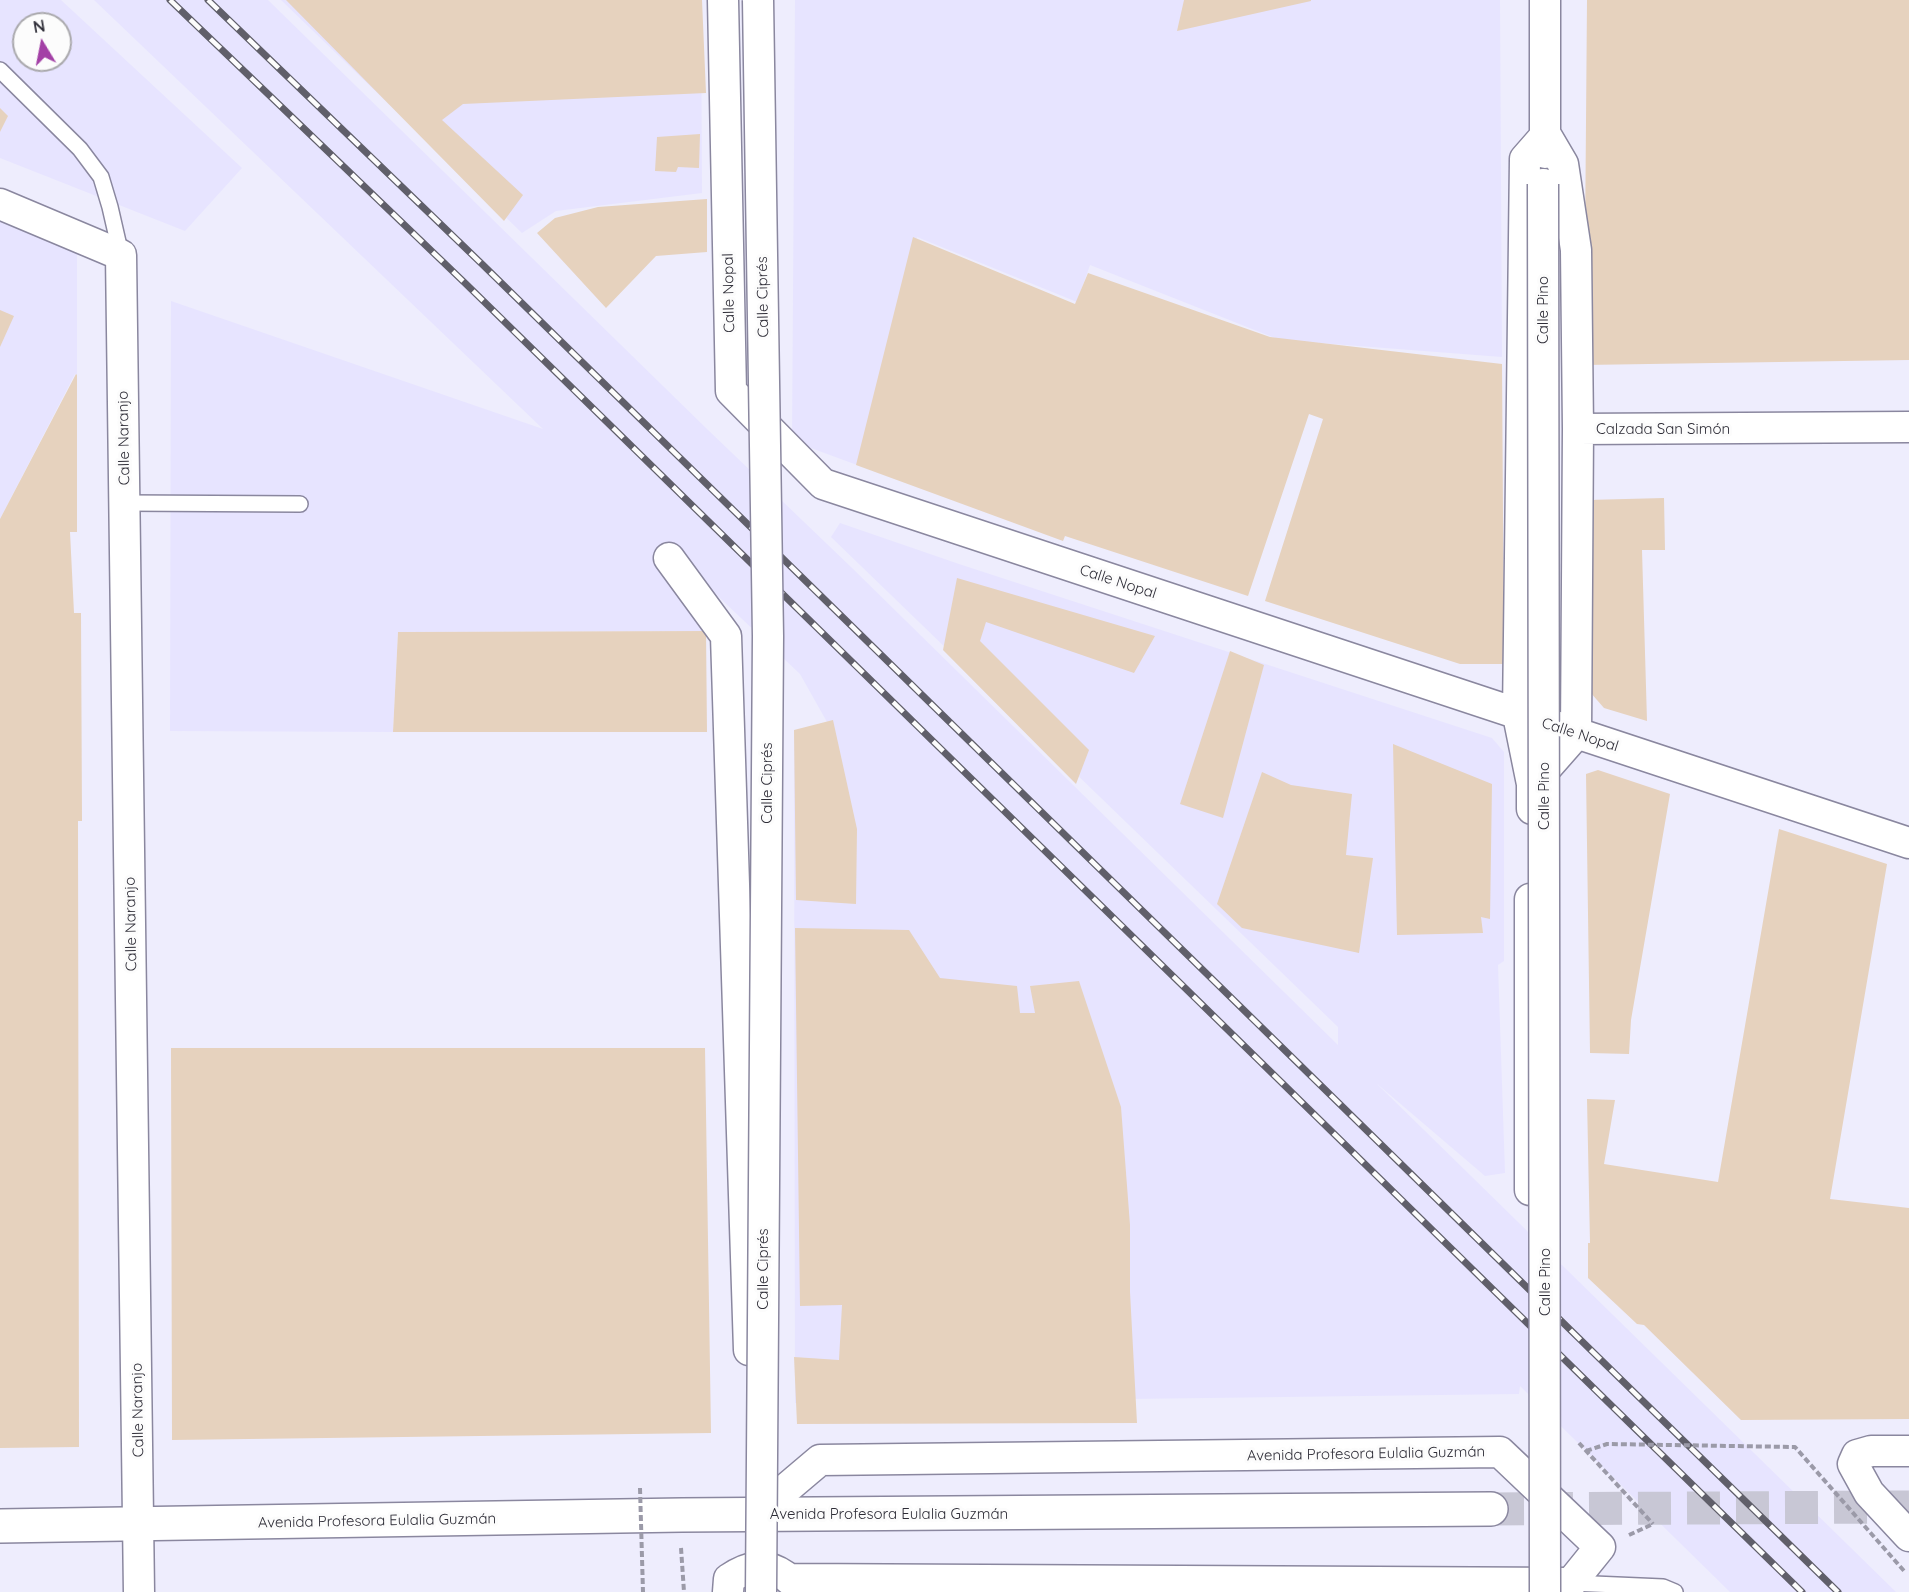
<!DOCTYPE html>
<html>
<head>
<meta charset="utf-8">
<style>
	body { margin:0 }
	#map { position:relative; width:1909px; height:1592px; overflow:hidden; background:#eeedfd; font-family:Quicksand,sans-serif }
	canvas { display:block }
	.north { position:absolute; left:12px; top:12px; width:60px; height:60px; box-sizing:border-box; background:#fcfcfc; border:2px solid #aaa9ad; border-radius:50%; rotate:350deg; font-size:16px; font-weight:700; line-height:24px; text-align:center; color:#2e2d37 }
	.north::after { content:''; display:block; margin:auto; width:21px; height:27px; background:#a340a6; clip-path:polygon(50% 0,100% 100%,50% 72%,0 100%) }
</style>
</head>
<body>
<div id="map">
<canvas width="1909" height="1592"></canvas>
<div class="north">N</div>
</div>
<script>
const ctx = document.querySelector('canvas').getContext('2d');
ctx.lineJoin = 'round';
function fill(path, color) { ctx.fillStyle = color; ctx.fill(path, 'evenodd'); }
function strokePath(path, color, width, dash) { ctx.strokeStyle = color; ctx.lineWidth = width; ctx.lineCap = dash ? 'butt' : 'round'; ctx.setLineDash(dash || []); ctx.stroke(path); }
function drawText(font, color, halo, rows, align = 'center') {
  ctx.font = font + ' Quicksand,sans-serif'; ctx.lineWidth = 6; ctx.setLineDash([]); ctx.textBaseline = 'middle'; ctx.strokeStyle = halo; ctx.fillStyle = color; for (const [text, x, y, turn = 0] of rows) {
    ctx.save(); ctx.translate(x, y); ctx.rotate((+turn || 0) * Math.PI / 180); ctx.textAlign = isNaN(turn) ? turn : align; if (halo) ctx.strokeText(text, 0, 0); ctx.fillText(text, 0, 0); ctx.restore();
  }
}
fill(new Path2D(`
	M0 0H61L242 168 185 231 0 158ZM24 24H60V60H24Z
	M94 0H268L707 429 851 567 1338 1045V1027L831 537 840 523 959 564 1492 738 1504 752V961L1498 965 1505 1173 1485 1176 1376 1083 1896 1592H1730L1520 1386 1519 1394 1128 1399 978 1404 795 1403 794 731 827 722 800 674 702 581 703 631 398 632 393 732 170 731 171 301 543 429Z
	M281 0H701L702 193 556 211 522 233Z
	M795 0H1500L1502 357 1280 340 1090 265 1077 302 917 237 857 465 792 441Z
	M0 201 77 234V375L75 374 0 519Z`), '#e7e4ff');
fill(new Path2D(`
	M286 0H702L706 93 463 104 442 120 523 195 504 221Z
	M1184 0H1311V1L1177 31Z
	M1587 0H1909V360L1584 365Z
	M0 108 8 116 0 132Z
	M700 134 699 168 678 167 676 172 655 171 657 137Z
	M707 199V252L656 256 606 308 537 233 555 218 598 207Z
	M913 237 1075 304 1088 273 1270 337 1502 364 1504 664H1460L1265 601 1323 419 1309 414 1248 596 1065 536 1063 541 856 465Z
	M0 310 14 316 0 347Z
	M76 374 77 375V532H70L74 613H81L82 821H78L79 1447 0 1448V519Z
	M1664 498 1665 550H1642L1647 721 1604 708 1590 692 1587 500Z
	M957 578 1155 636 1134 673 986 622 980 641 1089 750 1076 784 943 650Z
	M706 631 707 732H393L398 632Z
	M1230 651 1264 665 1223 818 1180 804Z
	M833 720 857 829 856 904 796 900 794 730Z
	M1393 744 1492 784 1490 919 1481 917 1483 933 1397 935Z
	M1598 770 1670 794 1631 1020 1629 1054 1590 1053 1586 774Z
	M1262 772 1291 785 1352 794 1346 855 1373 858 1359 953 1242 928 1217 904Z
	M1779 829 1887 864 1830 1199 1909 1208V1419L1741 1420 1644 1325 1637 1324 1588 1278V1243H1590L1587 1099 1615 1100 1604 1164 1718 1182Z
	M795 928 909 930 940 978 1017 986 1020 1013H1035L1030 986 1079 981 1121 1107 1130 1225V1292L1137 1423 797 1424 794 1357 839 1360 842 1305 800 1306Z
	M171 1048H705L711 1433 172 1440Z`), '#e6d2be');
strokePath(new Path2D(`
	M1491 1509 1909 1507`), '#c8c7d5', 33, [33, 16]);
const lane = new Path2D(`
	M0 70 80 149 101 177 110 207 121 255
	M125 503 300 504
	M1571 1583 1663 1587 1675 1592`);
const street = new Path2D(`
	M723 0 731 391 823 484 1909 843
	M1545 153V0
	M0 204 121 255 139 1592
	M1578 429 1909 427
	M669 558 726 636 749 1350
	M1532 809V784L1518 715 1525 159 1546 135 1563 164 1576 250 1578 429 1576 734 1532 784
	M1530 1190V899
	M1909 1451H1871L1857 1455 1853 1464 1869 1493 1909 1536
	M755 1515 820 1460 1500 1452 1600 1547 1571 1583 789 1579
	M728 1592 729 1579C748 1566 765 1562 785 1576`);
const secondary = new Path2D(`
	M0 1526 682 1515 1491 1509`);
strokePath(lane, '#8a879f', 18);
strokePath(street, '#8a879f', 33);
strokePath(secondary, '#8a879f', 36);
strokePath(new Path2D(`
	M1629 1535 1653 1524
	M681 1548 684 1592`), '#9b9aa8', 4, [6, 3]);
strokePath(lane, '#fff', 15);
strokePath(street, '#fff', 30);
strokePath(secondary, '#fff', 33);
const rail = new Path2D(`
	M170 0 466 284 1802 1592
	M208 0 483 265 1838 1592`);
strokePath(rail, '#605f6a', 7);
strokePath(rail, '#fcfcfc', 4.5, [14]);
const streetBridge = new Path2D(`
	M758 0 768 636 761 1592
	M1543 184 1545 1592`);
strokePath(streetBridge, '#8a879f', 33, []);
strokePath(new Path2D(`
	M1579 1443 1653 1524
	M1586 1451 1607 1444 1795 1447 1905 1572
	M640 1488 643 1592`), '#9b9aa8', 4, [6, 3]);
strokePath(streetBridge, '#fff', 30);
drawText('15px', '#2e2d37', '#fcfcfc', [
	["Calle Nopal",729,293,-91],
	["Calle Ciprés",763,297,-91],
	["Calle Pino",1543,310,-90],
	["Calzada San Simón",1663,429],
	["Calle Naranjo",124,438,-91],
	["Calle Nopal",1118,582,18],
	["Calle Nopal",1580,735,18],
	["Calle Ciprés",767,783,-90],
	["Calle Pino",1544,796,-90],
	["Calle Naranjo",131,924,-91],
	["Calle Ciprés",763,1269,-90],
	["Calle Pino",1545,1282,-90],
	["Calle Naranjo",138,1410,-91],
	["Avenida Profesora Eulalia Guzmán",1366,1454,-1],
	["Avenida Profesora Eulalia Guzmán",889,1514],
	["Avenida Profesora Eulalia Guzmán",377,1521,-1]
]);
</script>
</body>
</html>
